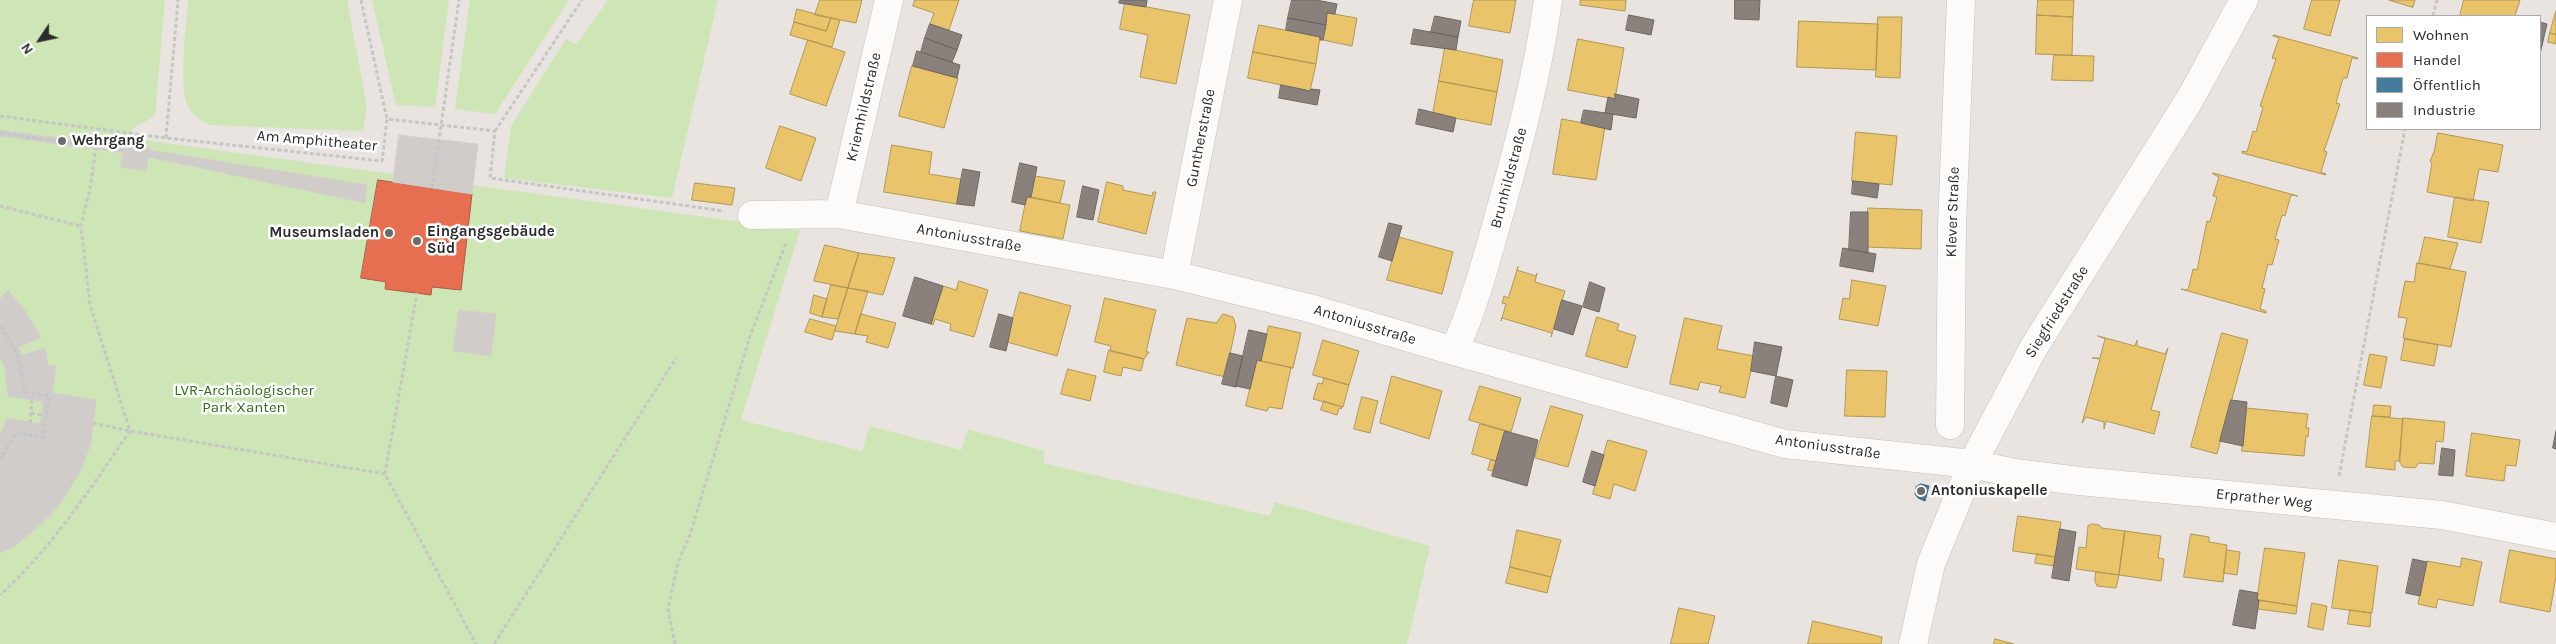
<!DOCTYPE html>
<html>
<head>
<meta charset="utf-8">
<style>
	body { margin:0 }
	#map { position:relative; width:2556px; height:644px; overflow:hidden; background:#e9e4df; font-family:Karla,sans-serif }
	canvas { display:block }
	.legend { position:absolute; left:2366px; top:15px; width:175px; height:115px; box-sizing:border-box; background:#fff; border:1px solid #aaa; margin:0; padding:6px 9px; list-style:none; font-size:15px; color:#2a2a2a }
	.legend li { display:flex; align-items:center; gap:10px; height:25px }
	.legend b { width:25px; border:1px solid #aaa }
	.north { position:absolute; left:15px; top:15px; width:50px; height:50px; -webkit-text-stroke:4px #fff; paint-order:stroke; rotate:236deg; font-size:14px; font-weight:700; line-height:20px; text-align:center; color:#2a2a2a }
	.north::after { content:''; display:block; margin:auto; width:18px; height:22px; background:#2a2a2a; clip-path:polygon(50% 0,100% 100%,50% 72%,0 100%) }
</style>
</head>
<body>
<div id="map">
<canvas width="2556" height="644"></canvas>
<ul class="legend">
<li><b style="height:14px;background:#e9c46a"></b>Wohnen</li>
<li><b style="height:14px;background:#e76f51"></b>Handel</li>
<li><b style="height:14px;background:#457b9d"></b>Öffentlich</li>
<li><b style="height:14px;background:#8a817c"></b>Industrie</li>
</ul>
<div class="north">N</div>
</div>
<script>
const ctx = document.querySelector('canvas').getContext('2d');
ctx.lineJoin = 'round';
function fill(path, color) { ctx.fillStyle = color; ctx.fill(path, 'evenodd'); }
function strokePath(path, color, width, dash) { ctx.strokeStyle = color; ctx.lineWidth = width; ctx.lineCap = dash ? 'butt' : 'round'; ctx.setLineDash(dash || []); ctx.stroke(path); }
function drawText(font, color, halo, rows, align = 'center') {
  ctx.font = font + ' Karla,sans-serif'; ctx.lineWidth = 5; ctx.setLineDash([]); ctx.textBaseline = 'middle'; ctx.strokeStyle = halo; ctx.fillStyle = color; for (const [text, x, y, turn = 0] of rows) {
    ctx.save(); ctx.translate(x, y); ctx.rotate((+turn || 0) * Math.PI / 180); ctx.textAlign = isNaN(turn) ? turn : align; if (halo) ctx.strokeText(text, 0, 0); ctx.fillText(text, 0, 0); ctx.restore();
  }
}
fill(new Path2D(`
	M0 0H165L155 116 132 129 130 138 800 230 741 420 862 451 870 426 961 450 968 429 1045 451 1043 463 1270 516 1275 502 1430 546 1407 644H0Z
	M188 0H347L367 107 363 131 210 125C201 120 195 117 189 108 177 89 187 24 188 0Z
	M372 0H449L435 107 396 105Z
	M470 0H569L495 114 455 109Z
	M608 0H718L672 198 504 178 511 126 566 39 576 45Z`), '#cee6b6');
const homes = new Path2D(`
	M820 0H862L856 23 815 15Z
	M915 0H959L949 30 930 24 934 13 913 6Z
	M1474 0H1516L1510 33 1469 26Z
	M1581 0H1626L1625 11 1580 5Z
	M2038 0H2074L2073 17 2037 15Z
	M2312 0H2340L2330 36 2304 29Z
	M2389 0H2415L2413 7Z
	M2464 0H2520L2515 16H2460Z
	M1125 3 1190 15 1176 84 1140 77 1148 35 1120 29Z
	M797 9 831 18 826 31 794 22Z
	M2556 11V35L2550 33Z
	M1327 13 1357 18 1352 46 1323 40Z
	M2037 15 2073 17 2072 55 2036 54Z
	M1878 17H1902L1900 78 1876 77Z
	M831 18 840 20 832 47 790 35 794 22 826 31Z
	M1799 21 1878 24 1876 70 1797 67Z
	M1259 25 1320 37 1316 64 1253 52Z
	M2550 33 2556 35V44L2548 42Z
	M2274 35 2358 58V59L2352 58 2347 78H2343L2336 103 2340 104 2324 151 2327 152 2321 172 2326 174V175L2242 153V151L2247 152 2253 131 2256 132 2263 107 2260 106 2276 59 2272 58 2279 38 2273 36Z
	M1578 39 1624 48 1615 99 1568 90Z
	M808 40 845 52 826 106 790 94Z
	M1445 48 1503 60 1497 92 1439 81Z
	M1253 52 1316 64 1310 91 1248 78Z
	M2054 55 2094 56 2093 81 2052 80Z
	M912 66 958 78 944 128 899 116Z
	M1439 81 1497 92 1491 125 1433 114Z
	M1562 119 1605 127 1596 180 1553 174Z
	M780 126 816 138 801 181 766 168Z
	M1856 132 1897 136 1892 185 1852 181Z
	M2438 133 2503 145 2498 172 2479 169 2473 201 2427 192 2432 163 2430 161 2434 152Z
	M892 145 932 152 929 174 961 179 957 204 884 192Z
	M2213 173 2298 196 2291 195 2285 216 2282 215 2275 239 2279 240 2272 265 2268 264 2262 288 2265 289 2260 309 2266 311V313L2181 289 2188 290 2193 269 2197 270 2207 221 2210 222 2217 197 2213 196 2219 177 2213 174Z
	M1035 176 1065 181 1060 203 1031 197Z
	M1107 182 1123 186V190L1152 196 1153 192H1156L1146 234 1098 222Z
	M695 183 735 188 732 205 692 200Z
	M1027 197 1070 205 1063 239 1020 231Z
	M2455 197 2489 202 2481 243 2448 237Z
	M1868 208 1922 210 1921 249 1867 247Z
	M1399 237 1453 252 1442 294 1387 280Z
	M2425 237 2458 243 2450 269 2419 263Z
	M825 245 859 253 848 288 814 281Z
	M859 253 895 258 883 295 848 288Z
	M2417 263 2466 272 2451 347 2403 338 2407 318 2398 317 2405 281 2414 282Z
	M1518 267 1517 270 1536 276 1537 273 1535 282 1565 291 1551 337 1552 333 1502 318 1501 321 1506 304 1502 303 1504 296 1508 298Z
	M1852 280 1886 286 1878 326 1839 319 1843 298 1849 299Z
	M959 281 988 290 974 337 950 330 951 324 935 319 933 325 931 324 943 286 956 290Z
	M831 285 848 288 838 319 822 317Z
	M848 288 868 291 855 334 835 331Z
	M1020 292 1071 306 1057 356 1007 342Z
	M814 295 827 299 822 317 810 313Z
	M1105 298 1156 310 1146 352H1149L1144 359 1110 351 1111 346 1095 342Z
	M861 314 896 323 888 348 866 342 868 336 855 334Z
	M1223 314 1233 317 1236 326 1225 377 1176 365 1187 318 1216 323Z
	M1597 317 1619 324 1617 330 1636 336 1627 368 1586 356Z
	M1685 318 1722 326 1717 349 1754 356 1745 398 1719 392 1721 386 1700 382 1698 390 1670 384Z
	M810 319 836 326 832 340 805 332Z
	M1269 326 1301 333 1293 368 1261 361Z
	M2222 333 2248 340 2217 454 2191 447Z
	M2098 336 2135 346 2137 340V346L2165 354 2168 348 2151 410 2160 412 2154 434 2106 421 2104 429V422L2086 417 2082 423 2100 359 2092 358H2100L2105 339Z
	M2405 339 2438 345 2434 366 2401 360Z
	M1323 340 1359 351 1349 385 1313 375Z
	M1109 350 1144 359 1141 371 1123 367 1121 376 1104 372Z
	M2370 354 2387 357 2381 388 2364 385Z
	M1257 360 1293 368H1291L1282 409 1269 407 1267 411 1246 406Z
	M1068 369 1096 376 1090 401 1061 394Z
	M1847 370 1887 371 1885 417 1845 416Z
	M1392 376 1442 391 1429 439 1380 423Z
	M1324 378 1349 385 1343 407 1313 399 1318 383 1322 384Z
	M1480 386 1521 398 1511 432 1469 420Z
	M1362 397 1378 401 1370 433 1354 429Z
	M1324 401 1342 407 1341 409 1339 408 1337 415 1321 410Z
	M2374 405 2391 406 2390 417 2373 416Z
	M1551 406 1583 415 1568 467 1535 458Z
	M2246 408 2308 414 2306 428H2309L2308 437 2306 436 2304 456 2242 451Z
	M2372 416 2403 419 2399 461H2395V470L2366 467Z
	M2403 418 2445 422 2443 442 2436 441 2434 464 2419 463 2415 468 2403 467 2400 463Z
	M1480 424 1505 431 1496 461 1472 454Z
	M2472 433 2520 440 2516 466 2506 465 2504 481 2466 476Z
	M1608 440 1647 451 1635 491 1614 484 1610 499 1593 494Z
	M1491 460 1496 461 1494 471 1488 470Z
	M2018 516 2061 522 2056 557 2013 551Z
	M2092 524 2099 525 2102 528 2125 531 2119 575 2076 569 2079 547 2086 548 2088 526Z
	M1517 530 1561 540 1551 577 1510 567Z
	M2125 531 2161 536 2158 558 2164 559 2161 581 2119 575Z
	M2191 534 2209 537V542L2227 545 2223 582 2184 577Z
	M2265 548 2305 553 2297 606 2257 600Z
	M2227 550 2240 552 2237 575 2224 573Z
	M2510 550 2556 559V576L2550 612 2500 602Z
	M2037 554 2055 557 2054 566 2035 563Z
	M2462 558 2482 562 2473 606 2438 599 2436 608 2418 604 2427 561 2460 567Z
	M2339 560 2378 566 2372 613 2332 608Z
	M1510 567 1551 577 1547 593 1506 583Z
	M2096 572 2119 575 2116 588 2097 586 2095 581Z
	M2259 600 2297 606 2296 614 2258 609Z
	M2312 603 2327 606 2323 630 2308 627Z
	M1679 608 1715 616 1708 644H1671Z
	M2350 610 2371 613 2370 627 2348 624Z
	M1813 621 1882 637 1881 644H1808Z
	M1995 639 2014 644H1994Z`);
fill(homes, '#e9c46a');
strokePath(homes, '#b09657', 1);
const shops = new Path2D(`
	M378 180 472 194 461 290 432 287 431 295 385 289 386 282 361 278Z`);
fill(shops, '#e76f51');
strokePath(shops, '#ae5a45', 1);
const public = new Path2D(`
	M1921 484 1929 486 1925 501 1918 498 1915 494 1916 487Z`);
fill(public, '#457b9d');
strokePath(public, '#3d637a', 1);
const industry = new Path2D(`
	M1120 0H1147L1146 7 1119 3Z
	M1292 0H1316L1337 4 1335 14 1327 13 1326 25 1288 18Z
	M1735 0H1760L1759 20 1735 19Z
	M1629 15 1654 20 1651 35 1626 30Z
	M1435 16 1461 21 1458 37 1431 32Z
	M1288 18 1326 25 1323 40H1320V37L1286 30Z
	M2540 22 2547 24 2540 54Z
	M930 24 962 35 957 50 925 38Z
	M1414 29 1458 37 1456 50 1411 44Z
	M925 38 957 50 952 62 921 52Z
	M917 51 960 65 957 78 913 66Z
	M1281 85 1310 91 1311 89 1320 90 1317 105 1279 98Z
	M1615 94 1639 99 1636 118 1605 113 1608 97 1615 99Z
	M1419 109 1456 118 1453 132 1416 124Z
	M1584 110 1613 114 1611 130 1581 123Z
	M1020 163 1037 167 1031 197H1027L1025 205 1012 202Z
	M963 169 980 172 974 206 957 204Z
	M1853 181 1879 184 1877 198 1852 194Z
	M1083 186 1099 190 1093 220 1077 217Z
	M1851 212H1868V253L1849 250Z
	M1389 223 1402 226 1392 261 1379 257Z
	M1843 248 1876 254 1873 272 1840 266Z
	M915 277 943 286 931 324 903 316Z
	M1590 282 1605 288 1599 312 1583 307Z
	M1562 300 1582 306 1573 335 1554 329Z
	M999 314 1013 318 1006 351 990 347Z
	M1249 330 1267 334 1261 361 1257 360 1250 389 1236 386Z
	M1755 342 1782 347 1776 376 1751 371Z
	M1230 353 1243 356 1236 387 1222 384Z
	M1776 376 1793 380 1787 407 1771 403Z
	M2231 400 2247 402 2243 446 2220 441Z
	M1505 431 1538 440 1527 486 1492 476Z
	M2556 431V449L2553 448Z
	M2442 448 2455 450 2453 476 2439 475Z
	M1592 451 1604 455 1595 486 1583 482Z
	M2060 529 2076 532 2069 581 2052 578Z
	M2413 559 2427 562 2420 596 2406 593Z
	M2240 590 2258 593 2257 600H2259L2255 629 2233 625Z`);
fill(industry, '#8a817c');
strokePath(industry, '#6d6763', 1);
const building = new Path2D(`
	M0 130 124 147V153L0 136Z
	M399 135 478 144 472 194 393 182Z
	M125 144 150 148 146 171 121 167Z
	M150 150 367 185 365 203 149 157Z
	M8 290 24 309 41 338 18 347 22 355 45 348 48 365 56 366 52 393 96 400 91 443 81 470 59 506 39 526 13 547 0 553V436L7 418 40 424 43 402 8 396 5 369 0 356V299Z
	M459 310 496 314 491 356 453 351Z`);
fill(building, '#cfccc9');
strokePath(building, '#d4d0cb', 1);
const minor = new Path2D(`
	M839 214 889 0
	M752 215 839 214 1174 275 1309 308 1454 351 1785 444 1972 464 2015 473 2079 481 2442 515 2556 537
	M1174 275 1228 0
	M1454 351C1474 307 1486 261 1499 215 1519 144 1538 73 1548 0
	M1950 425 1952 226 1961 0
	M1913 644 1931 564 1972 464 2034 347 2190 99 2244 0`);
strokePath(minor, '#c2c1c1', 29);
strokePath(new Path2D(`
	M361 0 387 119
	M2433 16 2437 0
	M0 116 166 138 382 161 387 119 495 131 490 178 724 211
	M495 131 582 0
	M0 133 96 146 90 189 81 226 90 305 130 431C90 489 52 548 0 595
	M166 138 178 0
	M432 188 459 0
	M0 206 81 226
	M0 326 17 352 25 392 49 396 43 438 16 432 0 460
	M31 413 41 415
	M30 423 32 400
	M93 423 130 431 385 474 476 644
	M385 474 417 293
	M2339 476 2405 129
	M494 644 676 358
	M675 644 668 609 678 562 690 535 749 339 786 243`), '#c6c6c5', 3, [4, 2.5]);
strokePath(minor, '#fcfbfa', 28);
for (const [x, y, r, color] of [
	[62,141,5,"#6d6b69"],
	[389,233,5,"#6d6b69"],
	[417,241,5,"#6d6b69"],
	[1921,491,5,"#6d6b69"]
]) { const dot = new Path2D(); dot.arc(x, y, r, 0, 2 * Math.PI); ctx.fillStyle = color; ctx.fill(dot); strokePath(dot, '#fff', 2); }
drawText('15px', '#2a2a2a', '#fff', [
	["Kriemhildstraße",864,107,-77],
	["Guntherstraße",1201,138,-79],
	["Am Amphitheater",317,141,5],
	["Brunhildstraße",1509,178,-75],
	["Klever Straße",1953,212,-88],
	["Antoniusstraße",969,238,10],
	["Siegfriedstraße",2057,312,-58],
	["Antoniusstraße",1365,325,17],
	["Antoniusstraße",1828,447,8],
	["Erprather Weg",2264,499,6]
]);
drawText('bold 15px', '#2a2a2a', '#fff', [
	["Wehrgang",72,141],
	["Eingangsgebäude",427,232],
	["Süd",427,249],
	["Museumsladen",379,233,"right"],
	["Antoniuskapelle",1931,491]
], 'left');
drawText('15px', '#2e6d15', '#fff', [
	["LVR-Archäologischer",244,391],
	["Park Xanten",244,408]
]);
</script>
</body>
</html>
